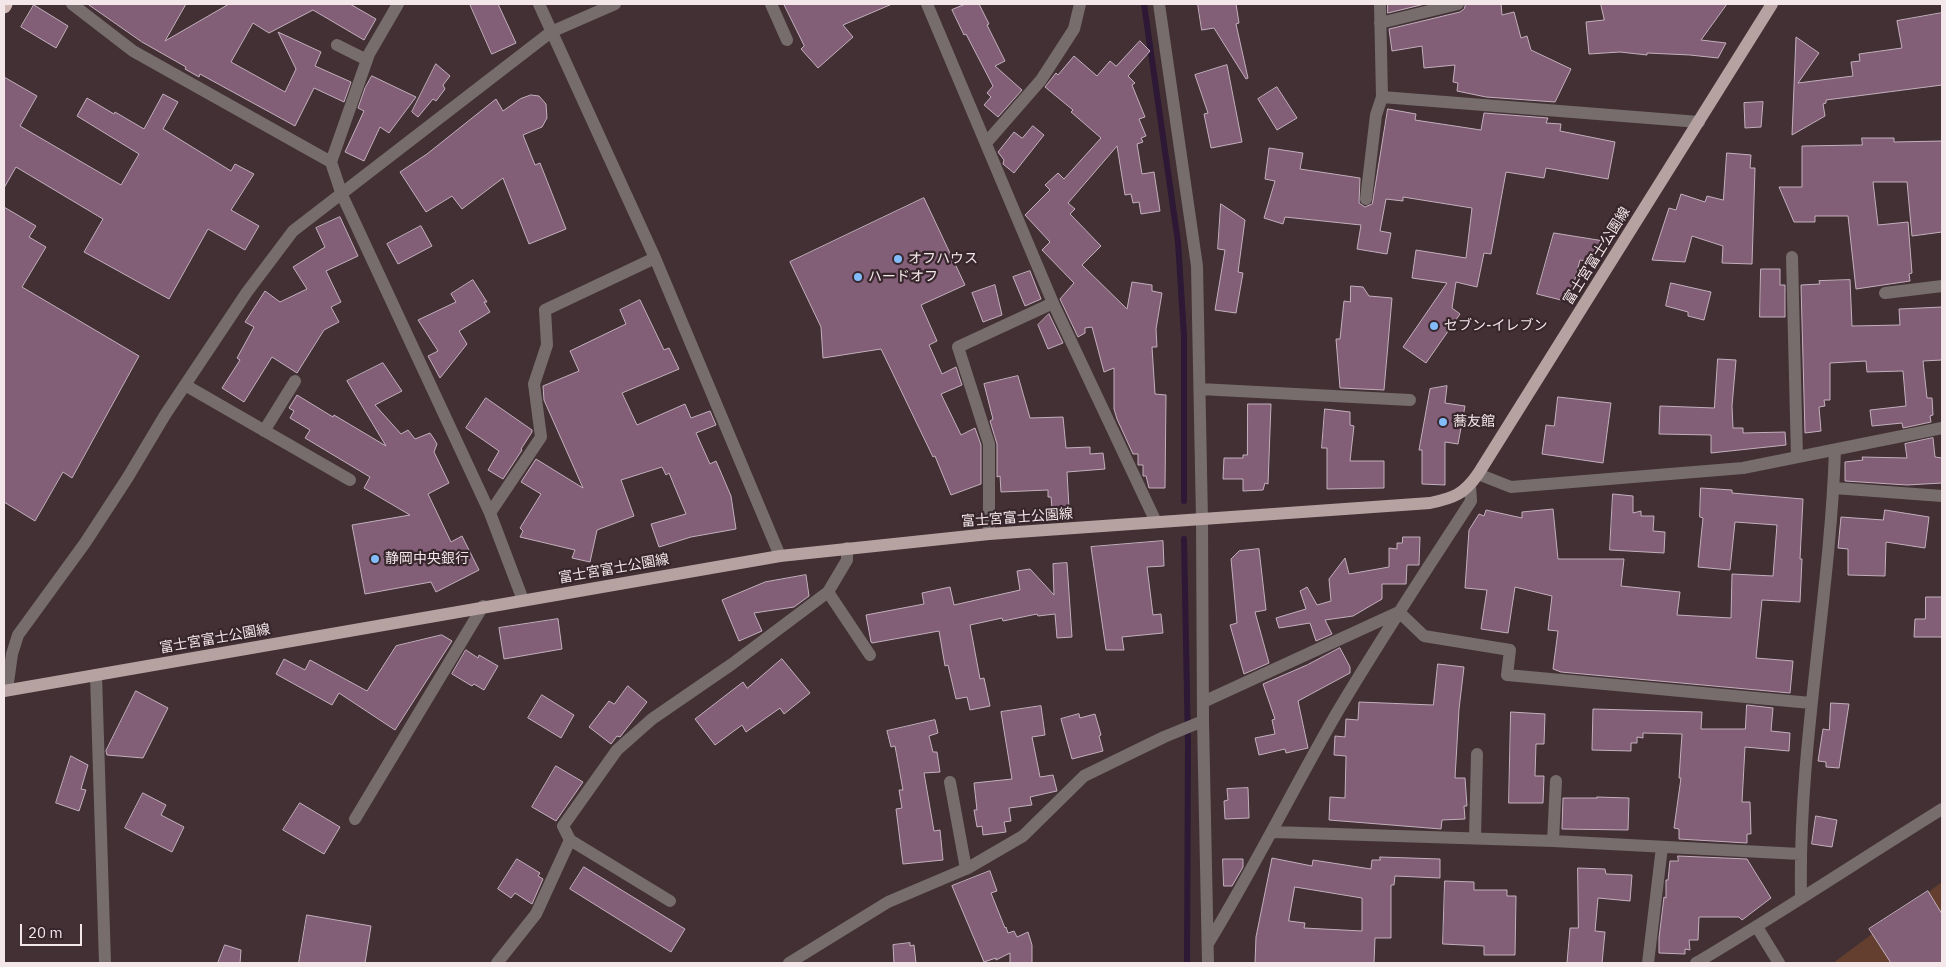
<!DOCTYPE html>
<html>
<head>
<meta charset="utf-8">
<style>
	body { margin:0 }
	#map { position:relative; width:1946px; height:967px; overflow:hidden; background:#423035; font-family:"IBM Plex Sans",sans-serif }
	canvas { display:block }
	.frame { position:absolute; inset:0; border:5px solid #f3e7ea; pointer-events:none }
	.scale { position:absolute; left:20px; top:924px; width:62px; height:22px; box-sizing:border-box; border:2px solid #f3e7ea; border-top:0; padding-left:6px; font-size:15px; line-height:18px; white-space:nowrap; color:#f3e7ea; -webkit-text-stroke:4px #37262b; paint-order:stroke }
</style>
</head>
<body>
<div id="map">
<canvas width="1946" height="967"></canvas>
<div class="frame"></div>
<div class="scale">20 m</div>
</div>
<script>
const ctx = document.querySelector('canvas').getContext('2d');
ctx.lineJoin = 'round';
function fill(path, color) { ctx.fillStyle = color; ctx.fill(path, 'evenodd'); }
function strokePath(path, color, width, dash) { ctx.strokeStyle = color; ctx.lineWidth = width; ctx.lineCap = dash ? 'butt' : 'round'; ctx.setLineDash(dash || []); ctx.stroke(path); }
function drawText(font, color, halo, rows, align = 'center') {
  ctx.font = font + ' "IBM Plex Sans","Noto Sans JP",sans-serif'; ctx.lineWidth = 4.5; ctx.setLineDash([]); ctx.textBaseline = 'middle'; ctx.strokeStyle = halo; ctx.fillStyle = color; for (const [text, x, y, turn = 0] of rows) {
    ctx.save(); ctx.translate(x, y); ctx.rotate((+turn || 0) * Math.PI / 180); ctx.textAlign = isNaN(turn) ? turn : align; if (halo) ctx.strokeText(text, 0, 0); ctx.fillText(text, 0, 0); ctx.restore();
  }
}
fill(new Path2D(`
	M1942 882V963H1833Z`), '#643f2f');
strokePath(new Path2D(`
	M1144 4 1178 242 1184 336V501
	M1184 539 1188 746 1187 963`), '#2d1835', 6);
const building = new Path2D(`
	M88 4H186L165 41 229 4H350L376 19 364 40 313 10 269 33 253 23 231 62 285 92 296 69 278 32 321 52 315 66 351 82 344 102 314 88 295 126 200 74 199 77 185 69 186 67 142 42Z
	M470 4H498L516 43 492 54Z
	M784 4H892L843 25 853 37 818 68 801 49 804 46Z
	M966 4H979L989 24 987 25 1005 61 995 66 1022 90 998 117 984 105 991 97 987 93 993 86 966 34 964 35 952 10Z
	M1198 4H1236L1239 23 1236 24 1248 78 1246 79 1214 28 1202 30Z
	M1388 4H1425L1388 13Z
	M1466 4H1501L1502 15 1514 12 1521 38 1527 36 1531 50 1571 69 1555 102 1486 97 1457 91 1458 83 1453 82 1455 65 1424 68 1422 46 1392 51 1389 29 1460 12 1464 9Z
	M1601 4H1727L1701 40 1726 43 1718 58 1690 55 1647 53V55L1620 52 1589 54 1586 22 1604 20Z
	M34 5 68 26 56 48 21 27Z
	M1942 13V85L1826 100V103L1823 104 1825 116 1792 135 1796 37 1819 53 1798 83 1853 76 1851 62 1860 61 1859 54 1902 48 1897 21Z
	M1140 41 1150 51 1128 76 1135 83 1132 85 1145 117 1139 119 1146 136 1141 138 1143 142 1137 144 1142 174 1154 172 1160 211 1141 214 1139 202 1133 203 1131 194 1125 195 1117 146 1068 203 1075 209 1070 214 1101 246 1082 265 1127 309 1132 282 1152 285V291L1162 293 1156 329 1157 347H1152L1155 394 1166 395 1165 488H1149L1146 476H1143V465H1138V454H1133L1117 419 1114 409V368L1104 372 1092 327 1085 328V333L1078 337 1060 299 1074 283 1042 250 1050 242 1025 215 1050 190 1045 185 1058 173 1064 179 1101 138 1071 112 1073 110 1045 87 1056 73 1058 75 1074 56 1097 76 1110 61 1116 66Z
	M436 64 450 76 443 85 445 89 436 101 433 99 418 117 412 112Z
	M1227 65 1242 142 1211 148 1204 114 1208 113 1195 75Z
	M372 76 416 97 389 133 380 127 364 161 345 152 364 111 358 108 365 88Z
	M4 77 37 96 20 126 121 185 139 154 77 116 87 98 114 114 115 112 144 129 163 94 178 102 163 129 231 171 235 164 254 174 231 210 259 226 245 250 208 229 169 299 84 252 103 219 16 167 4 188Z
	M1277 87 1297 118 1277 130 1258 99Z
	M531 95 539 96 546 104 547 118 542 127 523 135 535 165 540 163 566 229 529 244 503 178 462 209 452 196 426 212 400 172 427 154 496 99 503 111 520 99Z
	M1763 102 1761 127 1745 128 1744 103Z
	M1388 109 1416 114 1415 120 1481 130 1484 113 1548 118 1546 123 1561 124 1560 131 1615 142 1608 179 1546 168 1544 178 1506 172 1491 254 1484 253 1477 287 1456 282 1452 308 1460 314 1426 363 1403 347 1447 283 1412 278 1416 250 1466 258 1472 208 1403 197V201L1386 199 1380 231 1391 233 1387 254 1357 249 1361 225 1285 217 1283 224 1264 218 1275 181 1265 179 1269 148 1303 153 1300 169 1360 178 1359 203 1365 207 1372 204Z
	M1033 126 1044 135 1014 173 1003 164 1004 160 998 152 1014 132 1022 138Z
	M1862 138H1894V142L1942 141V232L1912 236 1907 182H1873L1878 225 1908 222 1912 273 1909 274 1910 281 1856 289 1848 216H1815V222H1794L1779 187H1802V146L1862 145Z
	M1727 153 1751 155 1750 168H1755L1752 264 1722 263 1723 246 1692 236 1685 262 1652 260 1669 208 1676 210 1681 194 1705 202 1707 196 1723 200Z
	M924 198 965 285 921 305 937 341 929 345 942 374 956 367 962 385 941 394 961 435 975 428 981 445V484L951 495 935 456 933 457 881 349 823 358 821 327 790 262Z
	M1221 204 1245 220 1238 272 1243 273 1236 313 1215 310 1225 250 1218 249Z
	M4 207 36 226 29 237 46 247 22 287 139 356 72 478 63 472 35 521 4 502Z
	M340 217 358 256 326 271 341 302 331 307 339 322 324 330 297 373 272 357 244 402 222 388 240 360 237 358 254 327 245 322 265 291 280 302 307 289 293 267 325 247 316 228Z
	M421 226 432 246 398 264 387 244Z
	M1554 233 1604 241 1589 262 1580 260 1569 302 1537 294Z
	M1761 269H1780V285H1785V317H1760Z
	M1030 271 1041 299 1025 306 1013 277Z
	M473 280 487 302H484L490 312 459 331 467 344 440 378 428 356 438 351 418 320 456 302 451 294Z
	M1850 280 1852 326 1900 325 1899 309 1942 307V360L1923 361 1927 398H1932L1933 415 1930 416 1931 422 1903 428 1902 423 1872 426 1870 410 1906 406 1903 371 1867 372 1866 361 1830 363V400H1824L1825 406 1819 407 1821 431 1805 433 1801 285 1820 284 1819 281Z
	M1671 283 1711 292 1704 320 1688 316V312L1666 306Z
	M995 285 1002 315 983 322 972 293Z
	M1351 286 1363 287 1369 296 1392 298 1384 390 1340 388 1336 339H1340L1344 301 1350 302Z
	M640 300 664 350 669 348 679 369 622 393 637 425 685 404 691 418 710 411 716 425 696 433 710 464 716 461 731 496 736 529 691 537 659 547 651 524 686 514 669 473 666 475 662 467 621 480 634 516 597 530 590 562 572 558 575 550 520 537 523 531 520 528 541 494 521 482 536 459 583 488 544 400 543 386 579 371 570 351 626 324 620 310Z
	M1049 314 1063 343 1048 349 1038 325Z
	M1718 359 1736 360 1732 406 1733 428H1743V433L1785 432 1786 445 1711 453V435L1659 434 1660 406 1714 408Z
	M383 363 402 391 375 405 401 434 408 430 415 439 430 433 434 439 437 444 434 452 449 483 428 494 451 542 462 536 479 570 436 592 431 582 365 594 352 525 410 515 364 488 370 477 305 438 310 430 290 418 294 411 289 408 297 395 333 417 334 415 386 446 347 381Z
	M1018 376 1030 418 1063 417 1066 448 1090 447V454L1103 453 1105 469 1067 472 1069 508 1052 509 1051 497H1048V490L1001 492 1000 476 997 477V444L990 421 993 419 984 384Z
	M1447 386 1445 403 1465 406 1458 444 1445 442V485L1422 484V450H1419L1430 389Z
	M1558 397 1611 403 1603 463 1542 454 1546 425 1554 426Z
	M486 398 532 430V432L521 449 522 450 503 479 488 470 499 451 466 428Z
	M1248 404H1271L1268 484 1265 483 1263 490 1243 491V479H1223L1224 458H1243V455H1247Z
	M1325 409 1350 412V425L1354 426 1350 461H1384V488L1327 489V448H1322Z
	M1933 438 1935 457 1942 458V483L1907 485 1845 481V462L1863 460 1862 457 1907 458 1905 444Z
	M1701 488 1732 490V493L1803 499 1800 559H1802L1800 602 1762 600 1756 658 1793 661 1790 693 1561 672 1553 669 1558 631 1548 630 1552 596 1515 587 1508 633 1481 629 1487 590 1465 588 1469 530 1479 514 1484 516 1486 510 1522 518V512L1553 509 1558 559H1624L1621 586 1680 592 1677 615 1731 618 1732 574 1773 576 1777 525 1735 522 1730 570 1698 567 1703 518 1700 517Z
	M1613 494 1633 496V513L1641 511V516H1654L1653 531 1665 532 1664 553 1610 550Z
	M1885 510 1929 517 1925 548 1886 542 1885 576 1848 575V549L1838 548 1841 517 1883 520Z
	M1403 537H1420L1419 565H1407L1406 584H1382V599L1353 616 1325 620 1332 634 1316 641 1310 623 1279 628 1276 618 1306 609 1300 591 1307 587 1317 605 1331 601 1329 579 1345 558 1349 574 1389 567V548L1397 549V543H1402Z
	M1163 541 1164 566 1147 567 1153 615 1161 614 1163 633 1122 637 1124 650H1106L1091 547Z
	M1259 549 1266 610 1255 612 1269 663 1244 674 1230 625 1237 623 1231 559 1239 551Z
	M1067 563 1072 637 1057 638 1055 614 1038 616 1037 614 1003 621 1002 618 970 625 980 679 984 678 990 706 970 710 967 697 956 699 948 665 945 666 939 631 872 643 871 642 866 615 924 604 922 593 950 587 954 605 1020 590 1017 571 1030 569 1054 595 1053 564Z
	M806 575 809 596 794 607 754 613 762 631 739 641 722 600 765 582Z
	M1926 597H1942V637H1914L1915 619H1925Z
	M558 619 562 649 504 659 499 628Z
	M442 635 452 641 395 730 339 693 332 705 276 674 284 659 305 670 310 660 367 691 396 646Z
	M1340 648 1350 667V673L1298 701 1308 748 1286 753 1285 749 1259 755 1255 738 1275 734 1272 720 1275 719 1263 684 1307 665Z
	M466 650 478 658 479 655 498 666 484 690 474 684 472 686 452 674Z
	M782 659 810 693 784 714 780 708 746 732 742 725 715 745 695 719 743 682 747 688Z
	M1438 664 1464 667 1459 709 1455 778H1465L1467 806H1464L1465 819 1442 820 1441 829 1329 820 1330 797 1345 798 1346 756 1334 755 1335 736 1345 737 1346 719 1358 720 1359 702 1433 705Z
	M628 686 647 702 620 737 617 736 611 744 589 727 609 701 614 704Z
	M136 691 168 708 143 758 107 755 106 751Z
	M542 695 574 715 561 738 528 718Z
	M1831 703 1849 704 1839 768 1826 767V762L1818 761 1823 729 1829 730Z
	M1747 705 1773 708 1771 731 1790 733 1789 751 1745 747 1742 802H1750L1751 834H1747V843L1679 839V829L1674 828 1681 778H1679L1682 734 1643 733V738L1637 737V743H1631V751L1592 750 1593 709 1702 712 1701 729H1745Z
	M1041 706 1045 735 1032 737 1040 777 1053 775 1057 791 1030 797 1032 805 1009 808 1011 821 1004 822 1006 832 983 835 982 826 977 827 974 810H977L974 783 1012 779 1001 712Z
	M1511 712 1545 714 1544 744H1536L1535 776H1544L1543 803H1509Z
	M1079 714 1080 718 1095 714 1101 735 1099 736 1103 751 1072 759 1061 719Z
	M935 720 938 733 929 736 933 752H937L940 772 924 773 934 831 940 830 943 860 903 864 896 809 902 808 899 790H903L895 746 891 747 887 731Z
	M71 756 88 765 81 789 86 790 79 811 56 803Z
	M556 766 583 782 556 821 532 807Z
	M1248 788 1249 818 1225 819 1224 801 1228 800 1227 789Z
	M143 793 166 805 161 815 184 827 172 852 125 828Z
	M1597 797 1629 798 1628 830 1562 829 1563 798H1597Z
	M300 803 340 827 324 854 283 830Z
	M1816 816 1837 820 1832 847 1812 844Z
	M1678 856 1747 859 1771 898 1742 920 1739 917H1699L1698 940H1689L1690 950 1685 949V954L1659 953V938L1664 897 1666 898V880H1668L1670 861H1678Z
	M1380 857 1440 859V878L1395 876 1394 885H1391V938H1375L1374 963H1255L1256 937 1272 858 1312 866 1313 860 1371 869 1372 860H1380ZM1295 887 1362 898V931L1304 928 1305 923 1289 921Z
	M517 859 540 873 538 876 543 879 532 904 515 893 511 898 498 889Z
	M1223 859H1243V867L1232 886H1224Z
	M584 867 685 929 671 952 570 889Z
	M1578 868 1605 869 1606 874 1632 875 1630 901 1598 898 1595 931 1605 932 1602 963H1567L1570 928H1578Z
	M990 871 997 891 991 893 1005 928 1006 927 1008 933 1014 931 1017 937 1028 932 1032 945V963H1010V953L996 960V958L984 962 952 886Z
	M1445 881 1474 882V890H1507V896H1516L1515 955H1484V946L1443 944Z
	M1928 891 1942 914V963H1891L1869 929Z
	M307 915 371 926 365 963H299Z
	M910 943V946L914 945 916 963H894L893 945Z
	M225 945 241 950 240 963H218Z`);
fill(building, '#835e77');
strokePath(building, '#c2b0bc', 1);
strokePath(new Path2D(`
	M72 4 133 51 331 162 342 195 490 513 523 600
	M539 4 655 258 780 556
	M771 4 787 40
	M927 4 1053 303 1156 522
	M1159 4 1197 266 1202 519 1203 721 1208 963
	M1380 23 1458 4
	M337 45 367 60
	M1382 97 1699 122
	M986 143 1041 80 1074 29 1080 4
	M331 162 369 54 398 4
	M1366 199 1376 115 1382 97 1380 4
	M1792 257 1797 457
	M1885 293 1942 286
	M185 385 350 480
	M1200 389 1410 400
	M264 431 295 381
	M1478 474 1511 487 1743 468 1942 428
	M1834 488 1942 496
	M490 513 541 437 534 384 547 345 545 310 655 258
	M989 534V444L958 347 1053 303
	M828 592 870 655
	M96 675 105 963
	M7 690 12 654 18 635 85 543 128 477 165 415 247 292 293 231 551 32 615 4
	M1203 702 1399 612 1424 636 1510 650 1507 675 1811 703
	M950 782 966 869
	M355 819 483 606
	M1273 832 1553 841 1800 854
	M1475 838 1477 754
	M570 840 670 901
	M1553 841 1556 781
	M1801 897C1798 747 1830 599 1835 450
	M1757 927 1779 963
	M1209 942C1254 868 1292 791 1335 716 1378 643 1425 572 1471 501L1470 486
	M497 963 536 914 570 840 563 826 617 750 652 719 732 664 828 592 847 560V548
	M789 963 888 902 968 868 1023 836 1084 776 1164 737 1203 721
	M1648 963 1662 847
	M1696 963C1779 914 1860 860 1942 809`), '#766d6c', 12);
strokePath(new Path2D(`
	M4 691 780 556 989 534 1430 503C1454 498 1464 494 1478 474L1772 4`), '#b6a3a1', 12);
strokePath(new Path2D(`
	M4 6 5 4`), '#cfb8b6', 15);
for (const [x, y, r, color] of [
	[898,259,5,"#83bcfb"],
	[858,277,5,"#83bcfb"],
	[1434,326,5,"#83bcfb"],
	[1443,422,5,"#83bcfb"],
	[375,559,5,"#83bcfb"]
]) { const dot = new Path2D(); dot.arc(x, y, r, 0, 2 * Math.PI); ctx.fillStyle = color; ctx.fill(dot); strokePath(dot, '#37262b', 2); }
drawText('14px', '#f3e7ea', '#37262b', [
	["富士宮富士公園線",1597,256,-58],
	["富士宮富士公園線",1017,518,-4],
	["富士宮富士公園線",614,569,-10],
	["富士宮富士公園線",215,639,-10]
]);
drawText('14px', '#f3e7ea', '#37262b', [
	["オフハウス",908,259],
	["ハードオフ",868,277],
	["セブン-イレブン",1444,326],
	["蕎友館",1453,422],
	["静岡中央銀行",385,559]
], 'left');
</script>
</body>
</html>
